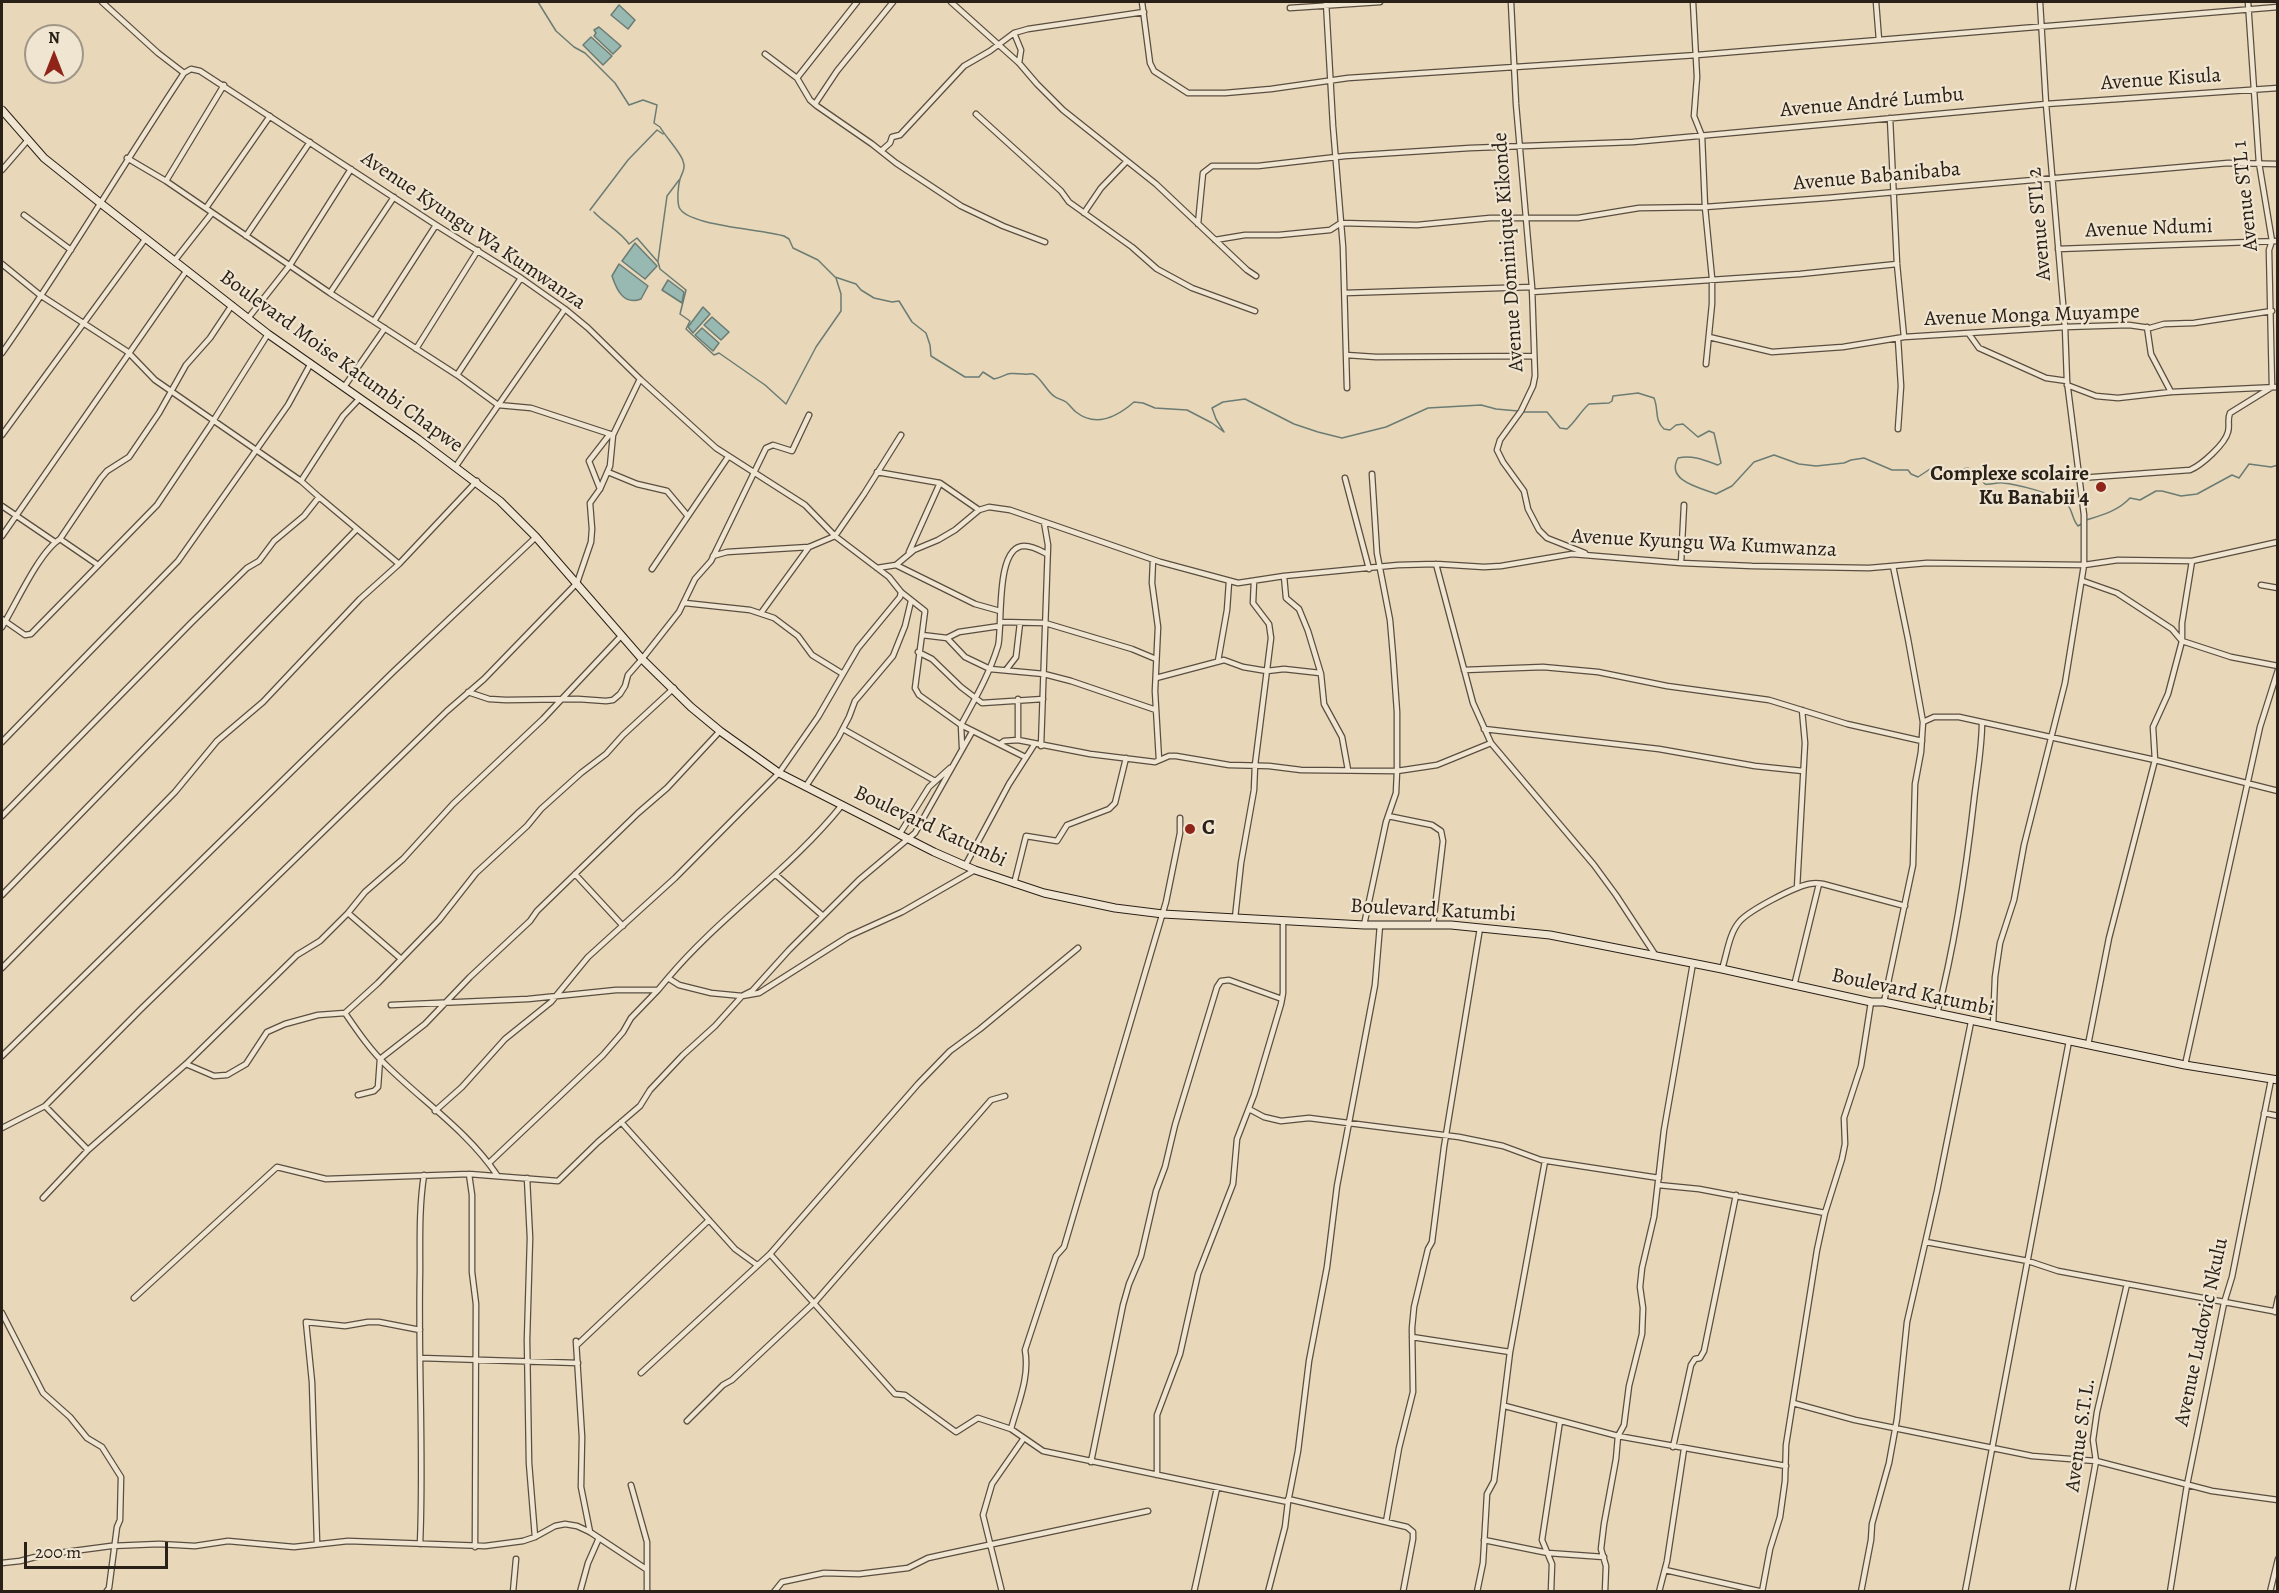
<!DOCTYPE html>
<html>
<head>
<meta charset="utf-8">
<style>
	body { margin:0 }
	#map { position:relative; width:2279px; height:1593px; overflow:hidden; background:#e8d7b8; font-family:Alegreya,serif }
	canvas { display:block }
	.frame { position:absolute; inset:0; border:3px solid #292018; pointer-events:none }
	.north { position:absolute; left:24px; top:24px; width:60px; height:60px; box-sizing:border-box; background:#f0e5d1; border:2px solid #a09687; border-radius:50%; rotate:0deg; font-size:16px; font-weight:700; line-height:24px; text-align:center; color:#292018 }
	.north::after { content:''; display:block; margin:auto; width:21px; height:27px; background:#8f2418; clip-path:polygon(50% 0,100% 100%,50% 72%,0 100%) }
	.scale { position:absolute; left:24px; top:1542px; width:144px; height:27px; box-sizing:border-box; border:3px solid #292018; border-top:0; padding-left:8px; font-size:18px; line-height:21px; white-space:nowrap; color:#292018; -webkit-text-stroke:4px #f0e5d1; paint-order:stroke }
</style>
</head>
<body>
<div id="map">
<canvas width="2279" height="1593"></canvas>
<div class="frame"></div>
<div class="north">N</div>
<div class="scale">200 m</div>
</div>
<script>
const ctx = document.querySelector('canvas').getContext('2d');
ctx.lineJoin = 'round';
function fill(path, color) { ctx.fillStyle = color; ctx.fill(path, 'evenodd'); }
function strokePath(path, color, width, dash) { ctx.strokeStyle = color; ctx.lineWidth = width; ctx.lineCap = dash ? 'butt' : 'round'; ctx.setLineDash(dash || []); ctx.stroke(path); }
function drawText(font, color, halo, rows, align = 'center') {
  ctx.font = font + ' Alegreya,serif'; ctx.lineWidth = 4.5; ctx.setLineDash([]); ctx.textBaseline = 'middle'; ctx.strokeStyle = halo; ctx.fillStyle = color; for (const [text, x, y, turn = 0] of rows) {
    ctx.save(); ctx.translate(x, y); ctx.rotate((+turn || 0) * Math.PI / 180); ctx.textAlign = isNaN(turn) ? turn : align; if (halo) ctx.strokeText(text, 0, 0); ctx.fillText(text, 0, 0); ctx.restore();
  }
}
const water = new Path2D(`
	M619 5 635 20 628 29 611 15Z
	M599 27 621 46 613 54 594 36 596 33 594 30Z
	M591 37 612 56 603 65 583 45Z
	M635 243 657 266 645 279 622 261Z
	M619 264 648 286 641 299C623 306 616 288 612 276Z
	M668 280 684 292 682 303 662 290Z
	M703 307 710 314 693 333 688 327Z
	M712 317 729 332 721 340 704 325Z
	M702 328 719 343 713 351 695 335Z`);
fill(water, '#97b9b1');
strokePath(water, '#6b7c74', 1.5);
strokePath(new Path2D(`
	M538 2 556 31 574 47 585 53 615 83 629 105 643 100 657 105 654 123 660 127C665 136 681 153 683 161 686 168 682 173 680 179 678 186 677 200 679 207 686 226 763 229 784 236L789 239 793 248 818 260 835 277 856 284 861 290 874 298 892 302 899 301 912 322 926 333 930 345 931 356 965 377H979L983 372 994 379C1010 375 1003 372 1024 374 1027 375 1030 373 1033 374 1039 375 1048 393 1054 396 1057 399 1062 399 1066 402 1070 405 1072 409 1076 412 1096 428 1118 416 1134 402L1143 403 1155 408 1187 410 1212 423 1224 432 1216 419 1212 408 1223 402 1245 399 1294 424 1318 432 1342 438 1386 427 1428 408 1481 405 1496 409 1518 411
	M590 210 628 160 657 130 663 134
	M594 212C605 224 620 231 629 244L637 238 658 262 660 269 686 290 680 314 690 321 686 329 714 355 719 353 765 385 786 404 816 347 841 311V294L836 278
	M658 261 667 196 679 180
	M1523 412H1547L1560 428 1567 429C1576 421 1580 412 1589 404L1609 403 1612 401 1613 396 1638 393 1654 398C1659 410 1654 420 1664 429L1670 430 1676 425 1683 424 1698 437 1709 431 1714 433 1721 463 1718 465C1704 460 1693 455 1678 458 1665 481 1701 488 1716 494L1732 486 1754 462 1774 455 1799 464 1816 466 1844 463 1851 460 1864 458 1892 470H1908L1911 474 1918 477 1933 467 1952 471 1968 468 1985 484C1991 485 1997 482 2003 483 2016 484 2055 494 2065 502 2073 508 2071 518 2078 526L2083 523
	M2086 520C2102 515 2118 511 2130 498L2140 500 2156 491H2162L2181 496 2197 494 2232 475 2239 478 2249 464 2271 467 2278 465`), '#6b7c74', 1.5);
const street = new Path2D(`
	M102 2 158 53 184 73
	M951 2 1019 63 1037 84 1063 110 1156 184 1247 270 1256 276
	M1142 2 1150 63 1154 71 1188 93H1225L1271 89 1348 78 1697 55 2278 7
	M1326 2 1333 126 1343 247 1347 388
	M1511 2 1516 104 1532 287 1535 376 1533 386 1521 411 1500 440 1497 450 1503 462 1524 491 1528 509 1539 530 1547 538 1585 553
	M1693 2 1697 77 1694 116 1702 136 1705 207 1712 278V304L1706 364
	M1876 2 1879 40
	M1290 8 1380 2
	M1014 33 1021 50 1019 63
	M765 54 797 78 810 100 817 106 872 144 896 163 961 206 1003 226 1045 242
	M797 78 857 2
	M815 104 837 71 893 2
	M976 114 1061 191 1069 202 1132 247 1157 269 1192 288 1255 311
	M1890 118 1897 264 1904 337 2065 327 2129 325 2150 328 2164 324 2194 323 2272 311
	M881 151 890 143 892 137 900 135 964 66 990 51 1014 33 1028 29 1144 12
	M127 158 166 181 330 293 457 375 498 405 531 408 613 435
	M2 170 27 141
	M166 181 224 85
	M206 208 270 116
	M1084 213 1101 188 1127 161
	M24 215 71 250
	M1198 224 1203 173 1212 166H1258L1345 156 1470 148 1633 142 2046 104 2278 88
	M246 236 310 142
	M1215 240 1245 235H1279L1330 230 1341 223 1417 225 1490 218H1578L1639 208 1705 207 1827 198 2228 163 2278 164
	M2058 249 2278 241
	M175 260 212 213
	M2 264 40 295 128 352 155 380 301 481
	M1532 292 1800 274 1897 264
	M330 293 394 197
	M1345 293 1532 287
	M249 317 290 265 351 169
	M374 321 436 225
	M2147 327 2151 354 2171 392
	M1969 334 1979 348 2046 378 2067 381
	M1709 337 1772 352 1843 347 1904 337
	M416 349 478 250
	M2 353C66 262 122 166 184 73L191 69 200 71 436 225 521 278 565 309 588 328 640 379 716 448 805 505 835 536 889 577 901 592 925 611 915 688 919 695 961 725 962 747
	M1346 355 1376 357 1534 356
	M457 375 521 278
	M2067 385 2096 396 2118 398 2171 392 2278 387
	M344 387 385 328
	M1898 429 1901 386 1898 339
	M2 435 146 238
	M456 466 565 309
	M608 472 637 484 667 491 687 515
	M877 472 940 483 979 510
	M1345 478 1369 569
	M2080 478 2190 470C2202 465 2225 444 2228 432 2230 425 2227 420 2230 413L2272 387 2269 250 2272 241 2259 163 2248 2
	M600 489 589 461 610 434
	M319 497 399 564
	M2 506 55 542
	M2 536 187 270
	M60 539 98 565
	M909 552 940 483
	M713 556 727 552 809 547 835 536 864 494 901 435
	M1153 560 1152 583 1158 627 1155 691 1159 760
	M1681 563 1684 505
	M1436 564 1473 703 1491 743 1594 865 1616 895 1656 956
	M896 565 975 604 1000 611
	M877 568 896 565 914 550 938 540 955 530 979 510 989 507 1010 510 1160 562 1238 583 1284 576 1398 565 1436 564 1484 567 1501 566 1572 554 1681 563 1752 566 1869 568 1927 563 2084 565 2118 560 2192 561 2278 542
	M652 569 728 457
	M1284 576 1286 598 1299 609 1308 631 1321 674 1324 704 1342 737 1348 770
	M2083 581 2117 593 2172 629 2182 641 2231 657 2278 666
	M2261 585 2278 588
	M685 603 750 610 774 618 798 636 812 655 843 674
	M761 613 809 547
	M2 619 25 635 31 634 157 505 210 426 268 334
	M1000 622 1045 623 1132 649 1156 659
	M2 627C16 604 39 552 60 539L101 478 107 471 129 457 159 413 186 365 210 338 232 305
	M922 635 947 638 959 632 1000 626
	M947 638 965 657 990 669 1044 674 1071 681 1156 710
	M918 652 932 659 961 687 982 703 1043 699
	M1218 661 1227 610 1229 582
	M1006 670 1016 657 1020 623
	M1464 670 1543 667 1598 672 1667 686 1769 700 1847 724 1922 741
	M1156 678 1224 660 1243 667 1267 671 1284 669 1320 673
	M468 692 489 699 506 700 578 699 606 701 613 700 620 694 625 686 628 675 642 659 679 612 695 579 711 561 766 448 773 445 792 451 809 415
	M1923 722 1934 717H1959L2155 760 2278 791
	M843 729 935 781
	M1484 729 1659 749 1755 766 1803 771
	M1018 740V699
	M2 742 178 561 288 405 311 363
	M1000 744 1004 741 1018 740 1090 754 1155 762 1169 756H1176L1229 765 1269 766 1301 770 1397 771 1437 765 1491 743
	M1041 746 1048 545 1044 522
	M1025 757 961 725C975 699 989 675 998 646 1003 629 994 544 1025 546 1033 546 1041 551 1047 554
	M806 786 838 738 849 717 855 701 893 656 905 626 911 601
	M2 816 191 623 247 568 259 561 274 541 304 516 319 497 301 481 343 416 360 398
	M1388 816 1432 825 1441 831 1443 841 1433 925
	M899 835 929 787 950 768
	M965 866 1009 784 1034 745
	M575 874 623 926
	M776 875 823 916
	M1014 884 1026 836 1057 841 1067 825 1109 809 1115 803 1126 758
	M1797 888 1805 743 1802 710
	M2 895 357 529
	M348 913 400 958
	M1235 918 1241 863 1254 790 1255 765 1271 638 1269 624 1253 603 1254 581
	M1364 925 1386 822 1396 793 1397 771V712L1393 655 1390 620 1377 553 1372 474
	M2 968 175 792 217 741 263 702 360 599 399 564 477 481
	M1722 969C1727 954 1729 933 1740 921 1750 910 1794 887 1809 884 1814 883 1818 883 1823 884L1905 906
	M668 978C721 915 791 869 842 805
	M1794 986 1819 884
	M1884 1002 1913 865 1915 784 1921 752 1923 722 1908 639 1893 566
	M391 1005 528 999 616 990H658L668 978 679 985 711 993 742 996 759 993 849 936 902 912 975 870
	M345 1013C358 1032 371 1051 388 1067 425 1103 468 1132 497 1175
	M1937 1014C1955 944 1966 871 1974 800 1977 774 1982 748 1982 722
	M1993 1026 1995 977 2000 943 2014 900 2024 845 2065 683 2084 565V515L2067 381 2065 327 2046 104 2040 2
	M2088 1045 2109 938 2155 760 2153 727 2168 694 2182 641V623L2192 561
	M2 1056 393 672 536 537
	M186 1064 214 1076 227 1075 246 1064 267 1032 285 1024 318 1015 345 1013 378 983 439 920 476 873 527 826 541 809 581 773 606 754 623 735 674 688
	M2185 1065 2260 727 2278 670
	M358 1095 374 1091 378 1087 380 1059 425 1024 470 977 530 921 537 911 638 813 667 788 720 731
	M45 1106 88 1150
	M1249 1109 1264 1117 1281 1121 1309 1118 1459 1137 1503 1146 1541 1160 1659 1178
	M435 1111 462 1087 505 1039 551 1002 588 957 675 878 779 773 818 717 858 648 900 597 901 592
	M2264 1113 2278 1116
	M621 1122 735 1249 757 1265
	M2 1128 45 1106 140 1010 447 711 484 679 577 583 591 542 592 529 590 503 600 489 610 466 613 435 640 379
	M489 1163 603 1055 623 1032 631 1018 658 990
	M469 1174 472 1195V1272L476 1304 475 1547
	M527 1178 530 1238 527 1340 529 1463 535 1537
	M1658 1185 1699 1189 1825 1213
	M43 1198 88 1150 186 1064 297 955 320 941 348 913 365 892 403 859 453 804 543 719 622 635
	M1926 1242 2028 1261 2058 1271 2278 1312
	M770 1254 895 1394 905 1395 956 1432 978 1418 1011 1429 1043 1451 1288 1502
	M134 1298 277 1167 326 1179 469 1174 558 1181 598 1142 640 1106 650 1090 683 1055 715 1026 742 996 752 991 789 950 859 880 915 833 972 732
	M2275 1312 2278 1298
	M2 1313 43 1393 70 1417 87 1438 102 1447 121 1477 120 1520 117 1527 109 1588 106 1592
	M1412 1337 1510 1352
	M576 1341 582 1437 581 1487 590 1532
	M577 1345 709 1220
	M420 1358 578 1363
	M641 1373 770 1254 918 1084 950 1051 980 1029 1078 948
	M1793 1403 1855 1420 2032 1456 2096 1461 2212 1491 2278 1500
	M1505 1406 1618 1436 1786 1466
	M687 1421 723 1385 732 1380 816 1301 991 1100 1005 1096
	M1011 1429C1018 1403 1030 1377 1025 1350L1056 1256 1064 1247 1166 902 1180 833V818
	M1673 1447 1691 1365 1695 1359 1700 1358 1704 1351 1736 1195
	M1091 1462 1123 1305 1129 1284 1141 1256 1156 1191 1165 1167 1175 1125 1217 987 1221 981 1229 980 1282 999
	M1157 1475V1415L1180 1354 1198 1274 1233 1184 1237 1139 1254 1095 1281 1004 1283 993V921
	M631 1485 647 1542V1592
	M1288 1499 1407 1527 1413 1532V1539L1403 1592
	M1386 1522 1399 1448 1413 1392 1412 1328 1414 1307 1428 1249 1432 1242 1444 1147 1480 928
	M1484 1540 1548 1553 1604 1557
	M317 1543 312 1382 306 1322 345 1326 368 1322H379L420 1330
	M420 1544C424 1453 418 1362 420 1271 420 1239 419 1207 424 1175
	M2 1563 20 1561 43 1555 111 1546 159 1544 195 1546 228 1541 294 1547 348 1541 485 1546 523 1541 535 1537 555 1526 565 1524 577 1526 590 1532 646 1569
	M1665 1570 1763 1592
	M513 1592 516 1559
	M580 1592 588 1563 599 1538
	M774 1592 782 1582 824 1573 859 1574 908 1568 928 1558 946 1554 1148 1511
	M1002 1592 983 1515 992 1484 1024 1438
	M1194 1592 1217 1488
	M1268 1592 1285 1527 1288 1502 1298 1451 1309 1361 1327 1267 1337 1186 1375 985 1380 925
	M1477 1592 1483 1563 1487 1494 1494 1481 1510 1352 1545 1161
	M1551 1592 1552 1564 1542 1540 1560 1421
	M1605 1592 1606 1566 1601 1549 1604 1524 1616 1459 1618 1436 1624 1425 1629 1386 1642 1334 1643 1308 1640 1287 1642 1268 1654 1217 1664 1130 1693 963
	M1659 1592 1667 1561 1684 1449
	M1762 1592 1770 1549 1780 1517 1785 1481 1786 1445 1817 1250 1825 1213 1842 1159 1845 1144 1844 1118 1861 1066 1871 1002
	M1861 1592 1871 1540 1872 1524 1889 1463 1897 1419 1907 1322 1937 1191 1971 1022
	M1965 1592 2069 1041
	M2072 1592 2096 1461 2093 1440 2097 1412 2127 1284
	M2170 1592 2187 1485 2224 1303 2232 1277 2271 1080
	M2270 1592 2278 1559`);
const secondary = new Path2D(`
	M2 110 44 158 99 202 268 334 418 439 500 501 536 537 642 659 691 707 720 731 779 773 934 852 975 870 1044 893 1115 908 1163 914 1364 925H1451L1550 935 1722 969 1871 1002H1884L2185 1065 2278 1080`);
strokePath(street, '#594e40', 7);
strokePath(secondary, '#292018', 9);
strokePath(street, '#f0e5d1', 4.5);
strokePath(secondary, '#f0e5d1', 7);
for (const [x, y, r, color] of [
	[2101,487,6,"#8f2418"],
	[1190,829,6,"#8f2418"]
]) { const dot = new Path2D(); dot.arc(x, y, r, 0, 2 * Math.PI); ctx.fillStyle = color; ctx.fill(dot); strokePath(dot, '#f0e5d1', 2); }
drawText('21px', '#292018', '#f0e5d1', [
	["Avenue Kisula",2161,80,-4],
	["Avenue André Lumbu",1872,103,-5],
	["Avenue Babanibaba",1877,177,-5],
	["Avenue STL 1",2246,196,-96],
	["Avenue STL 2",2040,224,-95],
	["Avenue Ndumi",2149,229,-2],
	["Avenue Kyungu Wa Kumwanza",473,231,34],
	["Avenue Dominique Kikonde",1509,252,-94],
	["Avenue Monga Muyampe",2032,316,-2],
	["Boulevard Moise Katumbi Chapwe",341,362,36],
	["Avenue Kyungu Wa Kumwanza",1704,544,3],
	["Boulevard Katumbi",930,827,25],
	["Boulevard Katumbi",1433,911,3],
	["Boulevard Katumbi",1913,993,12],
	["Avenue Ludovic Nkulu",2202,1332,-78],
	["Avenue S.T.L.",2081,1435,-82]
]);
drawText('bold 21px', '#292018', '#f0e5d1', [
	["Complexe scolaire",2089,475],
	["Ku Banabii 4",2089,499],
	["C",1202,829,"left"]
], 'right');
</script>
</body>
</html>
